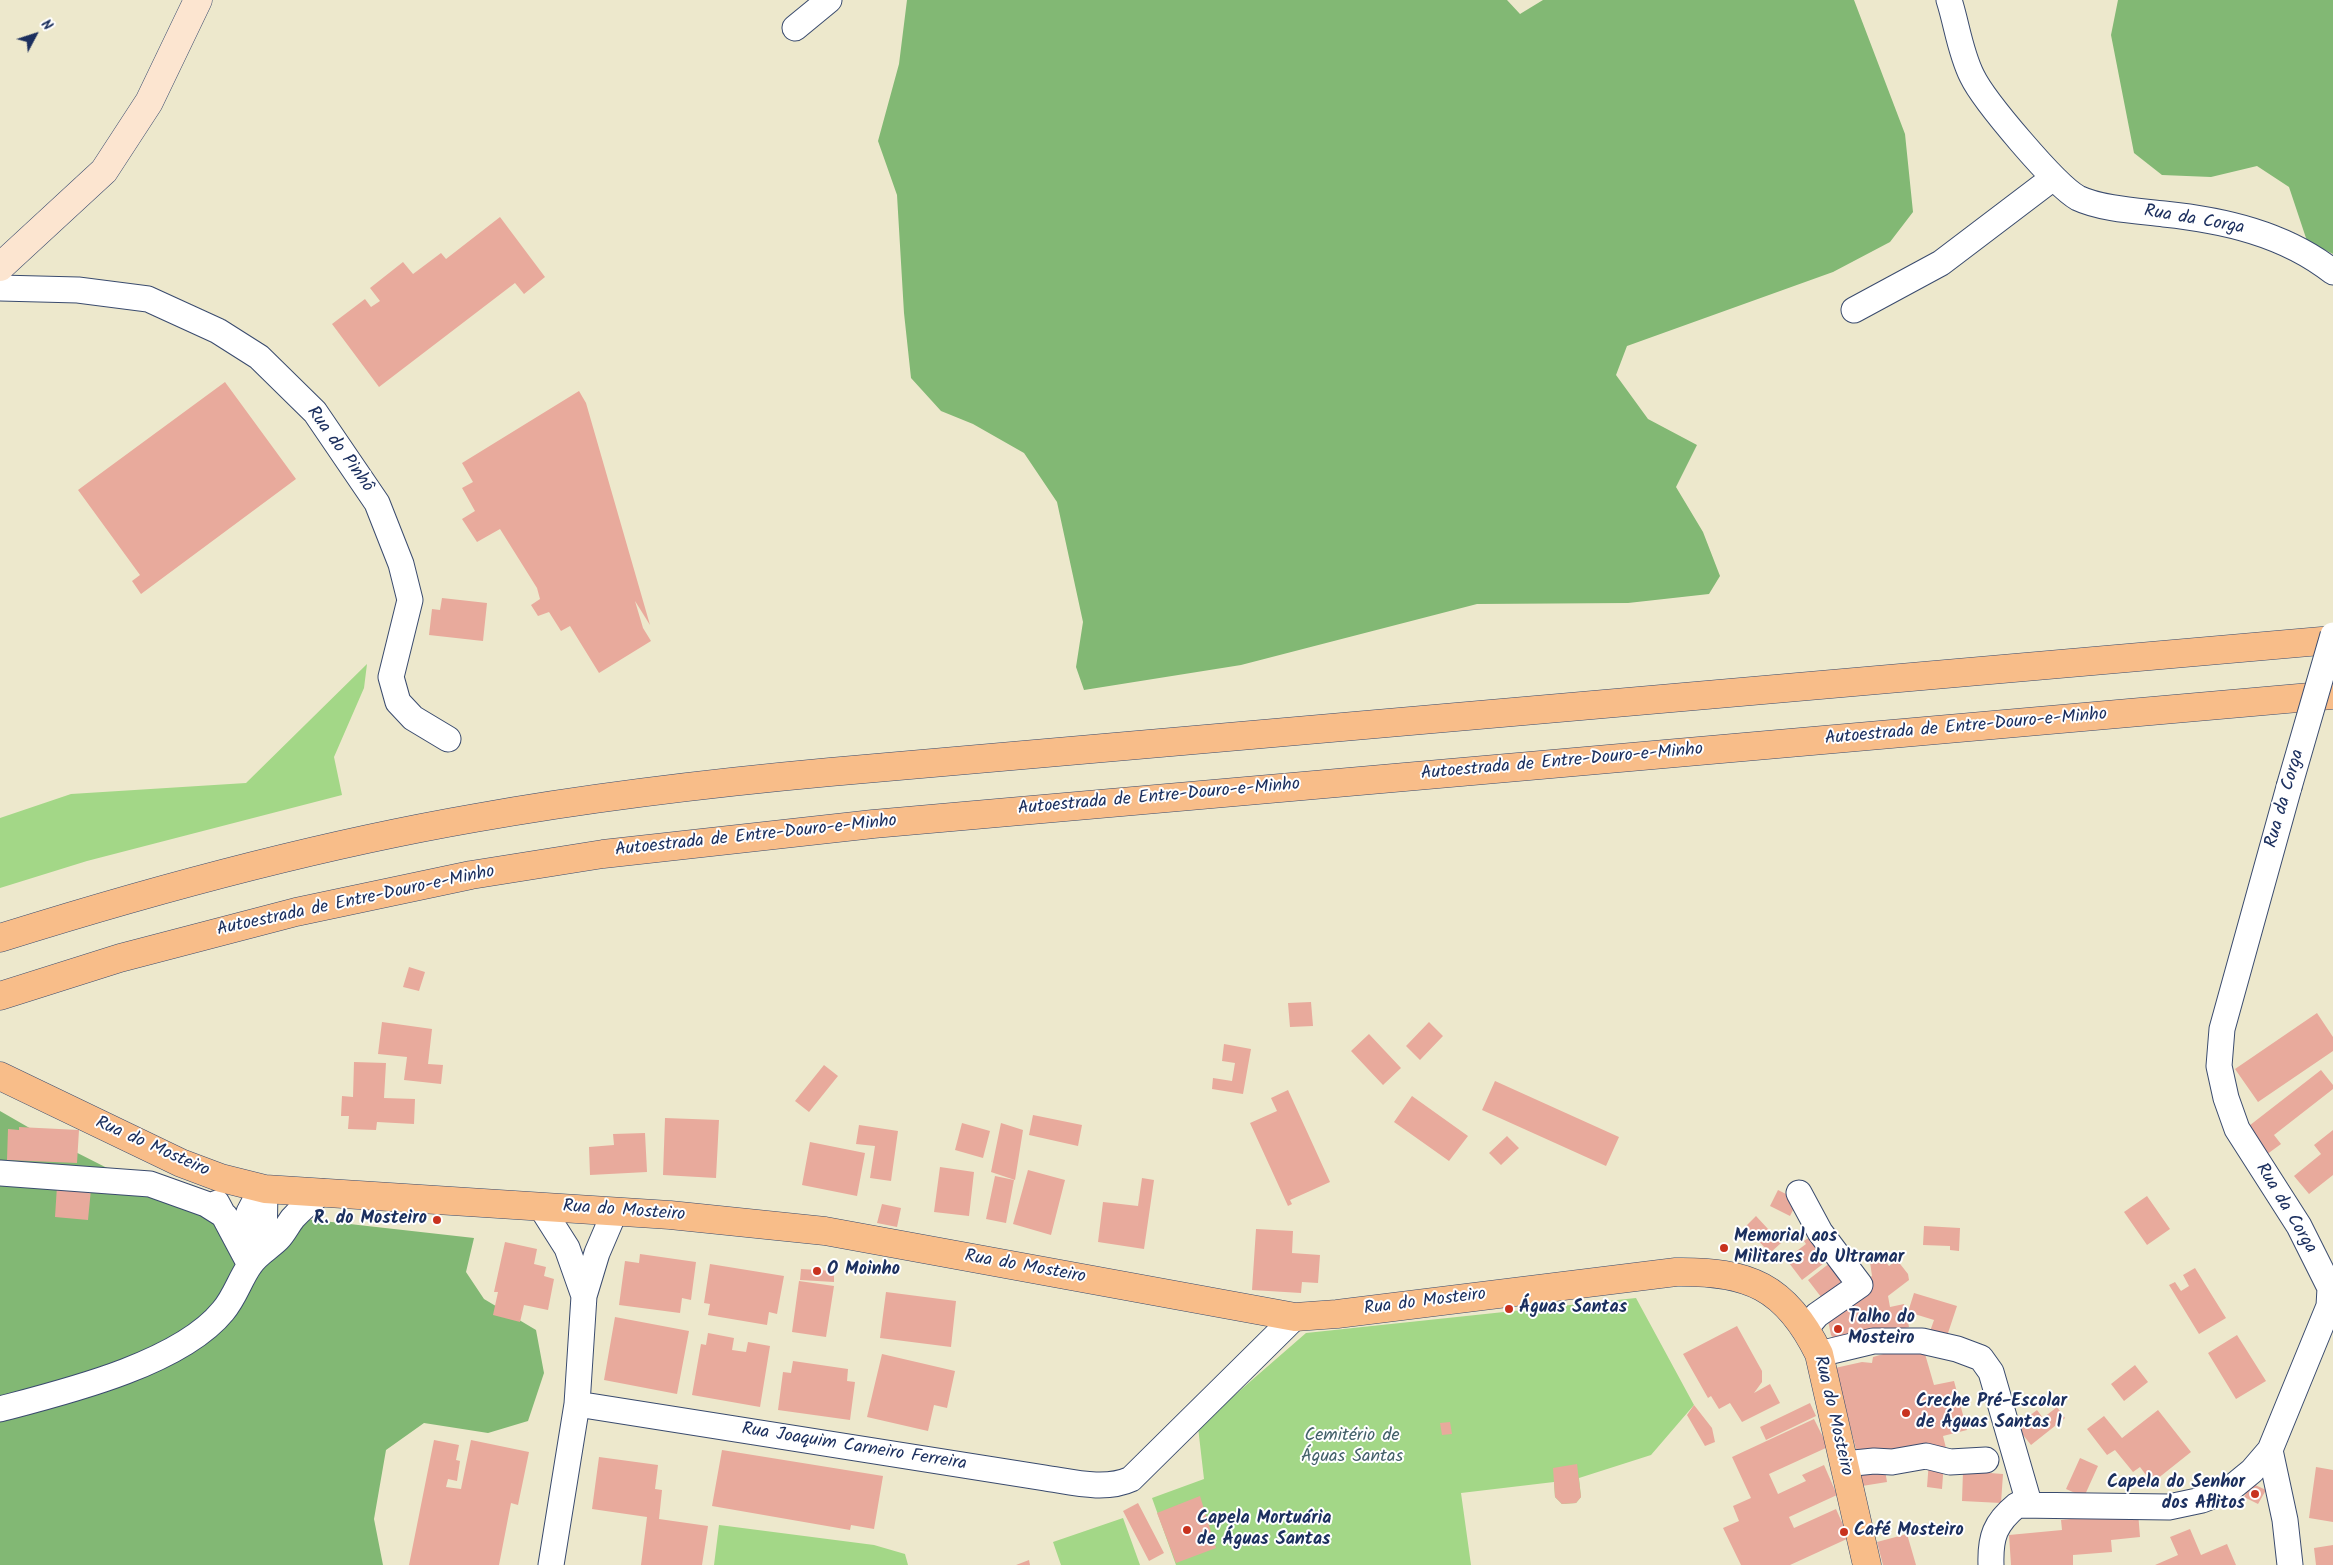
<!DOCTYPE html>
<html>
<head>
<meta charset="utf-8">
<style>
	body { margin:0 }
	#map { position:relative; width:2333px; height:1565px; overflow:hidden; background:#ede8cc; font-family:Kalam,sans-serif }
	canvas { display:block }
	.north { position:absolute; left:10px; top:10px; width:50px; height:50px; -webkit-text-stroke:4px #fff; paint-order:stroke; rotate:50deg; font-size:14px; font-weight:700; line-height:20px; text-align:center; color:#1b2f5e }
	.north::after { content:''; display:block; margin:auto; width:18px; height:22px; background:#1b2f5e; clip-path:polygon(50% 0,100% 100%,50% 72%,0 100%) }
</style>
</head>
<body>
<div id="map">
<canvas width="2333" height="1565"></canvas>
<div class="north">N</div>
</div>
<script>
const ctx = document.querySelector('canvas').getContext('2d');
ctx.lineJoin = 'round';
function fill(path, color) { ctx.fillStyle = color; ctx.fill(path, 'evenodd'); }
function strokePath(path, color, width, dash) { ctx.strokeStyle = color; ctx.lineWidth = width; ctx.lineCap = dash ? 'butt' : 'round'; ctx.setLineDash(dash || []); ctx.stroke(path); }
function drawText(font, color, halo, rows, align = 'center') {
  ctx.font = font + ' Kalam,sans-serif'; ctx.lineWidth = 4; ctx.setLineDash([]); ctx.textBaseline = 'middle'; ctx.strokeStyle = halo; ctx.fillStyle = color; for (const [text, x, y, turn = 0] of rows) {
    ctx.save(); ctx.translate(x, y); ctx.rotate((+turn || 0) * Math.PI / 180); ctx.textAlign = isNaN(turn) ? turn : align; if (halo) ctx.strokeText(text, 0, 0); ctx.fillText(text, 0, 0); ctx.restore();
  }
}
fill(new Path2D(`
	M367 664 364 688 334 757 342 795 87 861 0 888V818L71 794 246 783Z
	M1636 1298 1694 1405 1651 1455 1579 1478 1581 1497 1576 1503 1562 1504 1555 1497 1554 1482 1461 1493 1471 1565H1176L1152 1498 1204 1479 1198 1427 1306 1333Z
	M1123 1518 1140 1565H1061L1053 1542Z
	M719 1525 874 1545 905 1554 908 1565H714Z`), '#a3d787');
fill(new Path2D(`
	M907 0H1507L1520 14 1543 0H1854L1905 134 1913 212 1890 242 1833 272 1627 346 1616 375 1648 419 1697 445 1676 487 1703 532 1720 576 1709 594 1628 603 1477 604 1241 665 1084 690 1076 667 1083 622 1057 502 1024 453 973 424 941 411 911 378 904 313 897 195 878 141 899 64Z
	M2118 0H2333V254L2307 241 2289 187 2257 166 2211 177 2162 175 2134 153 2111 35Z
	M0 1111 40 1134 188 1209 314 1220 474 1238 466 1272 484 1299 536 1330 544 1373 528 1421 488 1433 424 1423 386 1450 374 1519 383 1565H0Z`), '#82b874');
fill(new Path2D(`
	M500 217 545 277 524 294 515 283 379 387 332 324 365 299 371 307 380 301 370 288 403 262 413 274 441 253 446 259Z
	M225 382 296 479 141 594 132 581 140 575 78 490Z
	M579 391 586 403 650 625 635 601 643 628 651 641 599 673 570 626 561 631 549 612 538 616 531 605 540 599 537 588 500 529 477 542 462 519 475 511 462 488 473 482 462 463Z
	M442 598 487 603 483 641 429 635 432 609 440 610Z
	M409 967 425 972 419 991 403 987Z
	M1311 1002 1313 1026 1290 1027 1288 1003Z
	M2317 1013 2333 1037V1051L2258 1102 2235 1069Z
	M382 1022 432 1029 428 1064 443 1065 441 1084 404 1080 407 1057 378 1054Z
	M1429 1022 1443 1036 1420 1060 1406 1046Z
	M1369 1034 1401 1068 1383 1085 1351 1051Z
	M1224 1044 1251 1049 1243 1094 1212 1089 1213 1078 1232 1081 1235 1063 1222 1061Z
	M354 1062 386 1063 384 1098 415 1099 414 1124 377 1122 376 1130 348 1129 349 1116H341L342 1096 353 1097Z
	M824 1065 838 1076 809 1112 795 1101Z
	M2321 1070 2333 1085V1089L2274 1135 2281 1144 2266 1155 2245 1129Z
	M1495 1081 1619 1137 1606 1166 1482 1110Z
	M1288 1090 1330 1182 1290 1200 1292 1204 1288 1206 1250 1123 1277 1111 1271 1098Z
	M1412 1096 1468 1136 1449 1161 1394 1122Z
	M1033 1115 1082 1125 1078 1146 1029 1135Z
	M665 1118 719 1120 716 1178 663 1175Z
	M962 1123 990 1131 983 1158 955 1150Z
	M1001 1123 1023 1130 1015 1180 991 1172Z
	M859 1125 898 1131 891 1181 870 1178 875 1146 856 1144Z
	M19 1127 79 1130 77 1163 7 1160 8 1129 19 1130Z
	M2333 1130V1175L2309 1194 2294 1176 2321 1154 2314 1145Z
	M645 1133 647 1172 590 1175 589 1147 614 1145 613 1134Z
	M1507 1136 1519 1148 1501 1165 1489 1153Z
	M810 1142 865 1153 857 1196 802 1185Z
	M940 1167 974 1172 969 1216 934 1212Z
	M1028 1170 1065 1180 1051 1235 1013 1224Z
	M995 1176 1014 1180 1006 1223 986 1219Z
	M1142 1178 1154 1180 1144 1249 1098 1242 1103 1202 1138 1206Z
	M57 1186 91 1189 88 1220 55 1217Z
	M1778 1190 1798 1200 1790 1216 1770 1206Z
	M2147 1196 2170 1229 2147 1245 2124 1212Z
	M882 1204 901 1208 897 1227 877 1223Z
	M1756 1216 1781 1243 1770 1253 1745 1227Z
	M1924 1226 1960 1228 1959 1251 1950 1250V1246L1923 1245Z
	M1256 1229 1293 1231 1292 1253 1320 1255 1318 1283 1302 1282 1301 1293 1252 1290Z
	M1814 1234 1832 1257 1802 1280 1786 1259 1806 1244 1804 1241Z
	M505 1242 537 1249 534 1264 546 1267 544 1276 554 1279 548 1310 524 1305 520 1322 493 1315 498 1292H494Z
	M640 1254 696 1262 691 1300 682 1298 680 1313 619 1305 625 1261 639 1263Z
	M1880 1254 1889 1266 1897 1260 1908 1274 1909 1280 1888 1296 1890 1307 1904 1304 1909 1327 1836 1342 1831 1335 1826 1311 1872 1276 1870 1262Z
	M1835 1259 1855 1285 1828 1306 1808 1280Z
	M710 1264 784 1276 777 1314 769 1312 767 1325 708 1315 710 1304 704 1303Z
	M2195 1268 2226 1318 2199 1334 2169 1285 2175 1282 2181 1291 2189 1286 2183 1275Z
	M801 1269 834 1271V1282L800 1280Z
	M799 1281 834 1286 826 1337 792 1332Z
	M886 1292 956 1301 951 1347 880 1338Z
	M1914 1293 1957 1306 1945 1342 1928 1337 1934 1320 1908 1312Z
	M615 1317 689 1331 677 1394 604 1380Z
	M1737 1326 1762 1371V1382L1754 1393 1770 1384 1780 1403 1742 1422 1730 1403 1719 1409 1711 1396 1708 1398 1683 1354Z
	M708 1333 734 1338 732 1350 746 1352 748 1342 770 1346 760 1407 692 1395 701 1344 706 1345Z
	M2237 1335 2266 1381 2236 1399 2208 1353Z
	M1894 1351 1925 1354 1934 1385 1954 1381 1967 1430 1943 1436 1947 1452 1857 1453 1835 1368 1862 1362 1872 1363 1873 1357Z
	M882 1354 955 1371 947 1408 934 1405 928 1431 867 1417Z
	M793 1361 848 1369 847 1381 855 1382 850 1420 778 1410 783 1372 791 1373Z
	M2135 1365 2148 1382 2124 1401 2111 1384Z
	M1810 1403 1816 1416 1766 1440 1760 1427Z
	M1694 1405 1712 1428 1715 1442 1705 1446 1687 1415Z
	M2057 1407 2065 1418 2031 1445 2016 1426 2037 1410 2043 1418Z
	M2158 1410 2191 1452 2152 1483 2140 1467 2133 1472 2115 1450 2107 1455 2087 1429 2104 1416 2122 1438Z
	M1814 1419 1828 1447 1769 1474 1778 1494 1806 1481 1802 1475 1824 1465 1837 1495 1789 1517 1794 1528 1836 1509 1849 1538 1790 1565H1741L1723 1528 1739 1521 1733 1506 1751 1498 1732 1457Z
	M1450 1422 1452 1434 1442 1435 1440 1423Z
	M434 1440 459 1445 456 1460 460 1461 457 1481 448 1479 446 1487 461 1489 471 1440 529 1452 518 1505 511 1503 499 1565H409Z
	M722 1450 883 1476 874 1529 851 1525 850 1530 712 1506Z
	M599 1457 658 1465 655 1489 662 1490 659 1519 708 1526 702 1565H641L647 1517 592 1509Z
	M2080 1458 2098 1466 2084 1497 2066 1489Z
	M1929 1461 1944 1462 1942 1489 1927 1487Z
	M1577 1464 1581 1497 1576 1503 1562 1504 1555 1497 1553 1468Z
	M1884 1464 1887 1482 1862 1486 1859 1468Z
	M2316 1467 2333 1470V1522L2309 1518Z
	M1963 1471 2003 1474 2001 1503 1962 1501Z
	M2251 1483 2266 1490 2258 1504 2244 1497Z
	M1200 1496 1216 1548 1176 1563 1157 1513Z
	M1138 1503 1164 1553 1149 1561 1123 1511Z
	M2138 1512 2140 1537 2111 1540 2112 1552 2073 1555V1565H2011L2009 1535 2062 1530 2061 1520Z
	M2190 1529 2201 1555 2227 1544 2236 1565H2155L2178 1555 2170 1537Z
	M1907 1534 1916 1565H1883L1877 1542Z
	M2333 1545V1565H2316L2314 1548Z
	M1029 1560 1030 1565H1016Z`), '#e8aa9c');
const street = new Path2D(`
	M1949 0C1957 25 1960 52 1972 76 1984 101 2055 185 2078 198 2101 209 2139 211 2164 214 2223 220 2285 234 2333 272
	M795 28 829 0
	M0 288 78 290 148 299 218 331 259 357 315 412 377 503 401 564 410 600 391 677 398 702 413 718 448 739
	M1854 310 1941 263 2053 178
	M0 1173 150 1184 206 1204 225 1216
	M1799 1193 1820 1232 1860 1285 1817 1315 1806 1328
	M217 1203 250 1265
	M541 1207 567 1248 584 1296 597 1253 615 1211
	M264 1250 265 1189
	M248 1253C243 1223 245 1211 265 1189
	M1819 1354 1873 1341H1922L1957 1349 1981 1358 1991 1372 2029 1503
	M577 1404 1045 1478C1072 1482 1105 1491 1131 1479L1295 1317
	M0 1409C65 1392 180 1364 223 1311 235 1297 240 1279 250 1265 257 1254 269 1248 278 1239 284 1233 288 1224 293 1218 302 1208 312 1200 322 1192
	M2270 1450 2285 1520 2290 1565
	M1844 1464 1874 1461 1892 1462 1926 1456 1950 1462 1986 1460
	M551 1565 577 1404 584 1296
	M1991 1565C1990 1537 1995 1523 2017 1505L2169 1507 2202 1500 2230 1489 2252 1471 2270 1450 2329 1306 2330 1288 2299 1226 2237 1129 2226 1098 2219 1066 2222 1029 2289 787`);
const secondary = new Path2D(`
	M0 267 104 171 149 102 198 0`);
const primary = new Path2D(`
	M0 1076 181 1163 221 1178 265 1189 670 1215 825 1231 1295 1317 1337 1314 1676 1272C1748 1271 1786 1286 1819 1354L1867 1565`);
const highway = new Path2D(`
	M0 938C156 889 314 846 475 818 592 797 711 783 830 772L2333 640
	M0 996 120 958 296 912 471 875 603 854 873 824 2333 695`);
strokePath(street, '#3a4b6e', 27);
strokePath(secondary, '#3a4b6e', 29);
strokePath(primary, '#3a4b6e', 29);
strokePath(highway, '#3a4b6e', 29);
strokePath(street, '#fff', 25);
strokePath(secondary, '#fce5d0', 28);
strokePath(primary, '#f8bd89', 28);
strokePath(highway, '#f8bd89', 28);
const streetBridge = new Path2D(`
	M2289 787 2333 635`);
strokePath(streetBridge, '#3a4b6e', 27, []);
strokePath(streetBridge, '#fff', 25);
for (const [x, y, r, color] of [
	[437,1220,5,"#c8321e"],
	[1724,1248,5,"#c8321e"],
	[817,1271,5,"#c8321e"],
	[1509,1309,5,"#c8321e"],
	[1838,1329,5,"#c8321e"],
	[1906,1413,5,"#c8321e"],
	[2255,1494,5,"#c8321e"],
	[1187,1530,5,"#c8321e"],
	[1844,1532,5,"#c8321e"]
]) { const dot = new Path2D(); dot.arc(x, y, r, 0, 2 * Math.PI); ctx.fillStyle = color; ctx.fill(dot); strokePath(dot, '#fff', 2); }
drawText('18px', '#1b2f5e', '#fff', [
	["Rua da Corga",2194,221,10],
	["Rua do Pinhô",339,450,54],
	["Autoestrada de Entre-Douro-e-Minho",1966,728,-5],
	["Autoestrada de Entre-Douro-e-Minho",1562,763,-5],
	["Autoestrada de Entre-Douro-e-Minho",1159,798,-5],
	["Rua da Corga",2286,799,-74],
	["Autoestrada de Entre-Douro-e-Minho",756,837,-6],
	["Autoestrada de Entre-Douro-e-Minho",356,902,-12],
	["Rua do Mosteiro",152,1148,24],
	["Rua da Corga",2285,1209,59],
	["Rua do Mosteiro",624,1212,4],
	["Rua do Mosteiro",1025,1268,10],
	["Rua do Mosteiro",1425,1303,-7],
	["Rua do Mosteiro",1832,1416,77],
	["Rua Joaquim Carneiro Ferreira",854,1448,9]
]);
drawText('bold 18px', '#1b2f5e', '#fff', [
	["R. do Mosteiro",427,1220,"right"],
	["Memorial aos",1734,1238],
	["Militares do Ultramar",1734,1259],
	["O Moinho",827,1271],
	["Águas Santas",1519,1309],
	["Talho do",1848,1319],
	["Mosteiro",1848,1340],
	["Creche Pré-Escolar",1916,1403],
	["de Águas Santas I",1916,1424],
	["Capela do Senhor",2245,1484,"right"],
	["dos Aflitos",2245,1505,"right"],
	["Capela Mortuária",1197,1520],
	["de Águas Santas",1197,1541],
	["Café Mosteiro",1854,1532]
], 'left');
drawText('18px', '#44616a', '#fff', [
	["Cemitério de",1352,1437],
	["Águas Santas",1352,1458]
]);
</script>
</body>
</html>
